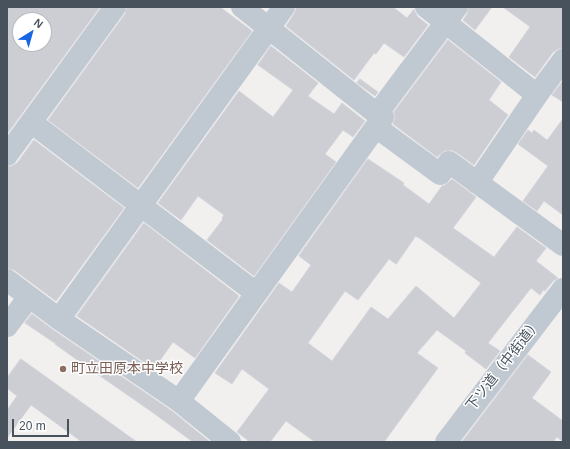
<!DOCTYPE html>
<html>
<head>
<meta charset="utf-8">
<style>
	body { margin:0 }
	#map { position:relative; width:570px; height:449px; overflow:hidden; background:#f2efef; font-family:Helvetica,sans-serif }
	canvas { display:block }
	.frame { position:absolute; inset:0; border:8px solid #47525d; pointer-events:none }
	.north { position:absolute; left:12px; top:12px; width:40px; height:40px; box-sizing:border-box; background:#fff; border:1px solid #b5babe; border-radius:50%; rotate:37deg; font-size:11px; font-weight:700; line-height:16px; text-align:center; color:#47525d }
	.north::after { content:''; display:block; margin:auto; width:14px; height:18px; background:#1866e3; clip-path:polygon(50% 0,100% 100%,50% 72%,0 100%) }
	.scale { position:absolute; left:12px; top:419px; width:57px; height:18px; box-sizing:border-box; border:2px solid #47525d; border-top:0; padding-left:5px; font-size:12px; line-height:14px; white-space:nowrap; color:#47525d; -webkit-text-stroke:3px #fff; paint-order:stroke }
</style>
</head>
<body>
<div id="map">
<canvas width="570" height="449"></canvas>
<div class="frame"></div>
<div class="north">N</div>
<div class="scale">20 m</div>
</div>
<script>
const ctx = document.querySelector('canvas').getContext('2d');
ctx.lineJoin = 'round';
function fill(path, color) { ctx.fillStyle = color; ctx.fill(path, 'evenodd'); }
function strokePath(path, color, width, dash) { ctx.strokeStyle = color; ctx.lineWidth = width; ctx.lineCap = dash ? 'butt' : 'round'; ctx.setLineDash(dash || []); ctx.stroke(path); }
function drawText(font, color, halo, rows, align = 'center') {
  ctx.font = font + ' Helvetica,"Noto Sans JP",sans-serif'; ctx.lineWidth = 3; ctx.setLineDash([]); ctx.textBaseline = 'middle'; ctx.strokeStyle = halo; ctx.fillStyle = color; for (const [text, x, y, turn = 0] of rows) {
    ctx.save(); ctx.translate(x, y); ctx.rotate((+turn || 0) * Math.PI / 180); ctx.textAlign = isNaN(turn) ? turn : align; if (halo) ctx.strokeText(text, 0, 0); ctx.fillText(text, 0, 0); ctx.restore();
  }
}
const building = new Path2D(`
	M7 7H100L7 134ZM20 20H44V44H20Z
	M127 7H220L252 31 138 188 48 120 125 14Z
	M297 7H393L407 18 414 9 415 12 418 17 428 25 404 57 384 43 376 54 374 53 354 80 286 26 294 14Z
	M469 7H492L475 30 463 20 467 14Z
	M503 7H563V48L558 49 553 52 535 77 509 57 530 27Z
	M448 40 501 82 489 100 508 115 474 165 456 152 451 150 444 151 437 157 393 124 395 118 394 112Z
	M271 46 318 83 308 96 334 114 342 103 365 121 353 137 343 130 325 154 336 162 254 276 207 240 223 219 222 218 224 215 198 196 181 220 158 203 239 91 273 117 293 90 258 65Z
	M360 79 378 92 375 96 357 83Z
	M563 81V102L552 95Z
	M563 119V215L544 201 537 211 523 201 548 166 518 144 528 130 532 133 534 130 547 140Z
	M34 140 124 208 56 301 14 270 7 268V167L12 166 17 163Z
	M368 159 404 183 403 185 429 204 442 186 445 185 452 179 476 197 453 228 494 257 517 227 546 248 536 261 558 278 553 281 545 291 543 290 540 295 531 288 488 343 500 351 486 369 465 353 466 351 437 330 417 353 438 368 384 442H315L286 421 270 442H250L237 432 269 389 242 369 232 384 215 373 279 283 292 292 311 265 299 256ZM416 236 418 238V237L481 283 454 318 416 286 388 319 371 307 332 361 308 343 345 291 358 300 389 259 396 264Z
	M144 223 239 296 195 358 173 342 154 369 77 316Z
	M32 314 52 329 172 411 210 442H193L152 412 80 362 55 344H56L25 323Z
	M528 355 551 372 532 398 563 421V442L557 437 553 442H462Z
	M21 359 137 442H82L31 405 7 438V410L17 396 7 388V378Z`);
fill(building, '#ccced4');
strokePath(building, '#d3d5db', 1);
strokePath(new Path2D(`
	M242 7 377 114
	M426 7 537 95
	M31 122 256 293
	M376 127 440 174 449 162 563 245
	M7 155 115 7
	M477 183 537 95 563 60
	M7 280 59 319 179 401 230 442
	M59 319 284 7
	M7 326 29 297
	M179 401 383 117 377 114 457 7
	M446 442 563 289`), '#c0c9d1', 22);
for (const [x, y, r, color] of [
	[63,369,4,"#8d6e63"]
]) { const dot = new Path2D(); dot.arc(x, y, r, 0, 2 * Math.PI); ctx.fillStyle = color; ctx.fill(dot); strokePath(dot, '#fff', 1.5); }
drawText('14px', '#47525d', '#fff', [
	["下ツ道（中街道）",504,365,-52]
]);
drawText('14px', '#785e54', '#fff', [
	["町立田原本中学校",71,369]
], 'left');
</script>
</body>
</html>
